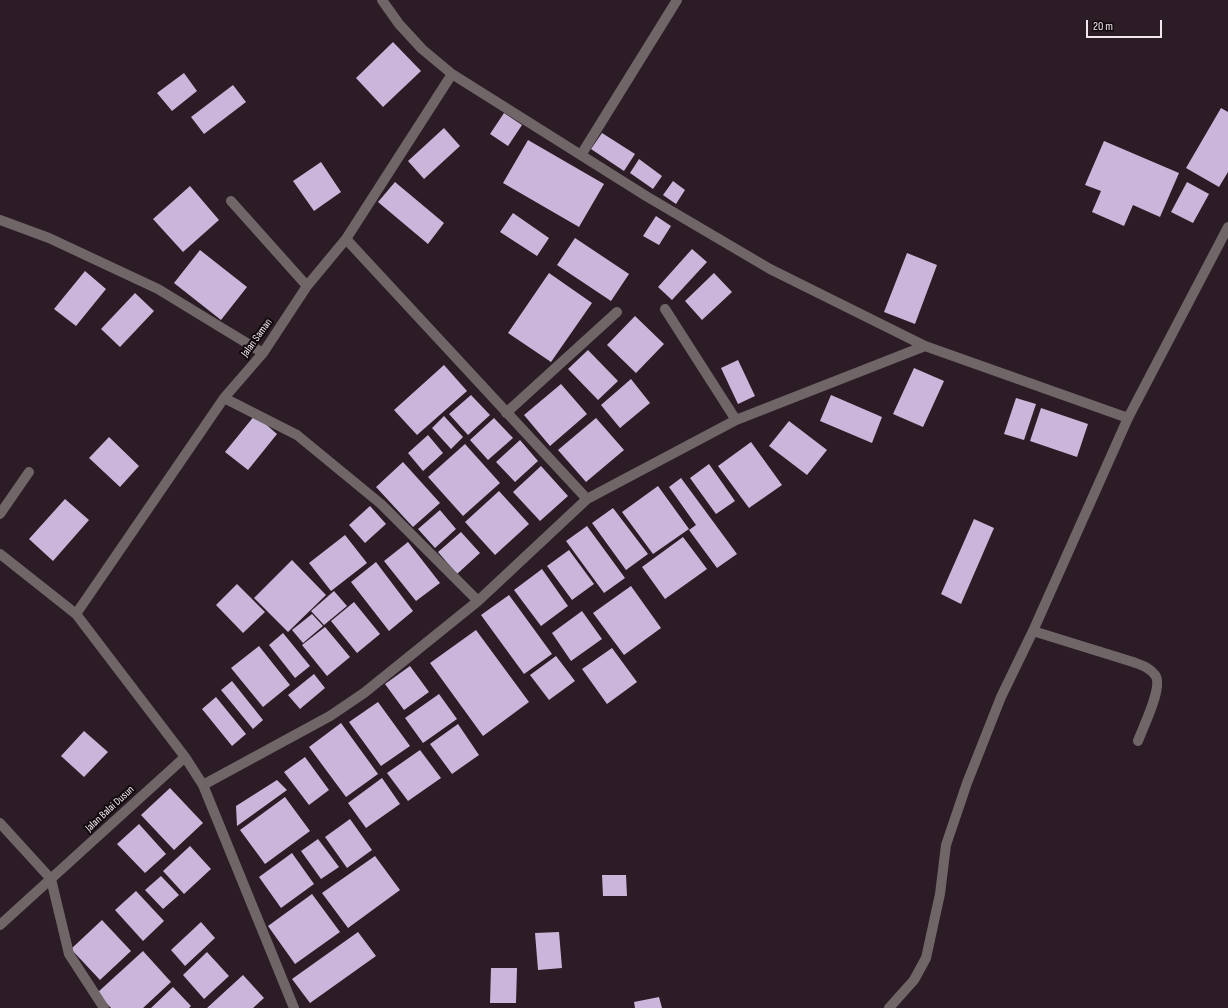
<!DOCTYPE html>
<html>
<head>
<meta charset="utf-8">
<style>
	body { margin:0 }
	#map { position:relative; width:1228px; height:1008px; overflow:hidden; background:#2c1c26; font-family:"Sofia Sans Condensed",sans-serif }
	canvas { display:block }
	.scale { position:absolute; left:1086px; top:20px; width:76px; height:18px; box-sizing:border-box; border:2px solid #f3e7ee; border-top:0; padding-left:5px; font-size:12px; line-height:14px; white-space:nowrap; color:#f3e7ee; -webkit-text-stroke:3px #10090d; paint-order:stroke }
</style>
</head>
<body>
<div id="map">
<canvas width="1228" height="1008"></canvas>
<div class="scale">20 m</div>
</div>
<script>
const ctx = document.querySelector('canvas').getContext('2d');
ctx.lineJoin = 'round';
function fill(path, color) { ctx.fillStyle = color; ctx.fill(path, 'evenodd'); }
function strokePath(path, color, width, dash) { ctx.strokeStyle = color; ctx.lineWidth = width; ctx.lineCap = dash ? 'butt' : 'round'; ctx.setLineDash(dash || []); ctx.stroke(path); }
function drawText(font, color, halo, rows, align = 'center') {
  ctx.font = font + ' "Sofia Sans Condensed",sans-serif'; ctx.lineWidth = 4; ctx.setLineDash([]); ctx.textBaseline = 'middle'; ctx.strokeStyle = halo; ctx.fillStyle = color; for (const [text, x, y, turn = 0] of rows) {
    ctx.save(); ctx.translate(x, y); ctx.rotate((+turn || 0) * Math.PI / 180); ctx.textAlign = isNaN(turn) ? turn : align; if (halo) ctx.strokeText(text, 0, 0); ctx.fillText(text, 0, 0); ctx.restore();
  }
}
fill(new Path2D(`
	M393 42 421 71 383 107 356 78Z
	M184 73 197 91 172 111 157 93Z
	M233 85 246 102 204 134 191 117Z
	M1221 108 1228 112V172L1219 187 1186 168Z
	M504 113 522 125 508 146 490 134Z
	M444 128 460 146 424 179 408 161Z
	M602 133 635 154 624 171 591 149Z
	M528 140 604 184 579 227 503 183Z
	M1104 141 1179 173 1160 217 1133 205 1124 226 1092 212 1101 191 1085 185Z
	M639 159 662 176 653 189 630 173Z
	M321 162 341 192 314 211 293 181Z
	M673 181 685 190 676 204 663 195Z
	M395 182 444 223 428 244 378 202Z
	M1187 182 1209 194 1193 223 1171 212Z
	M190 186 219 220 183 252 153 219Z
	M513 213 549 238 537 256 500 232Z
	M656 216 671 226 659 245 643 236Z
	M575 238 629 274 611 301 557 265Z
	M692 249 707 262 672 300 658 287Z
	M200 250 247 287 221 320 174 283Z
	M907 253 937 265 915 324 884 312Z
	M85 271 106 289 76 326 54 309Z
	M549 273 592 303 551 362 508 333Z
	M714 273 732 292 702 320 685 301Z
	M135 293 154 311 120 347 101 329Z
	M635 316 664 344 636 373 607 345Z
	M588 350 618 381 598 400 568 369Z
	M738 360 755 396 738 404 721 368Z
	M444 365 467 391 417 435 394 410Z
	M914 368 944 381 923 427 893 414Z
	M631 379 650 403 620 428 601 405Z
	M561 384 587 414 550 446 524 415Z
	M471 395 490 415 468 435 449 414Z
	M831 395 882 417 872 443 820 421Z
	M1016 398 1036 404 1024 440 1004 434Z
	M1041 408 1088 424 1077 457 1030 441Z
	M255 415 277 434 248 470 225 452Z
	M444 416 463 437 451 449 432 428Z
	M494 418 513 438 488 460 470 440Z
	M596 418 624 450 586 482 558 450Z
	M789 421 827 450 807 475 769 446Z
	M428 435 443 453 423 471 408 453Z
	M109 437 139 466 120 487 89 458Z
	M520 440 538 461 515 482 496 462Z
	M751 442 782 485 749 508 718 466Z
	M465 444 500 483 463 516 428 477Z
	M403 462 440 503 413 527 376 487Z
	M709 464 735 501 716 514 690 478Z
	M541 466 568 496 540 521 513 492Z
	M681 478 737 554 717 568 689 530 696 525 669 487Z
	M658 486 689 529 653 554 622 512Z
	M499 491 529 524 495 555 465 522Z
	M65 499 89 520 53 561 29 539Z
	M370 506 386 524 365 543 349 525Z
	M613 508 648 554 626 570 592 523Z
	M440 510 456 529 435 548 418 529Z
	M974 519 994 528 961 604 941 594Z
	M587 526 625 578 604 593 566 541Z
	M461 532 480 553 457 574 438 552Z
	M345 535 367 563 331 591 309 563Z
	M683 537 707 569 665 599 642 567Z
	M408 542 440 583 416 601 384 561Z
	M569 550 594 584 572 600 547 566Z
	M292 560 326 595 288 632 254 598Z
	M376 562 413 611 389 631 351 582Z
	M542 569 568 606 541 626 514 590Z
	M237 584 265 612 243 633 216 605Z
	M631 586 661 628 624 655 593 613Z
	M334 591 347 606 324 625 311 611Z
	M509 595 552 654 524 674 481 615Z
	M354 602 380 634 357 653 331 621Z
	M582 611 602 639 571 661 552 633Z
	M312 614 323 626 303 643 292 630Z
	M325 627 350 657 327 676 302 645Z
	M476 630 529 702 483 736 430 663Z
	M283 633 310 666 295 678 269 645Z
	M259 646 290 685 263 707 231 668Z
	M612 648 637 682 607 704 582 669Z
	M556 656 575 681 549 700 530 675Z
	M410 666 429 692 404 710 385 684Z
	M314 674 325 688 300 709 288 695Z
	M232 681 263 720 253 729 221 690Z
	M439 694 457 719 423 743 405 718Z
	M216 697 246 734 232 746 202 709Z
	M378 702 410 746 381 766 349 722Z
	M341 723 378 774 346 797 309 747Z
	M458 724 479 755 452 774 430 744Z
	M84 731 108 752 84 777 61 756Z
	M420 750 441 778 408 801 387 773Z
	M305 757 329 790 309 805 284 772Z
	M382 778 400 804 366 828 348 803Z
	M277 780 287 790 237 826 236 806Z
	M170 788 203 823 174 850 141 815Z
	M285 797 310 831 265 864 240 830Z
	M350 819 372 850 347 868 325 837Z
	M139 824 166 854 145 873 117 844Z
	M318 839 339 867 321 879 301 851Z
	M190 846 211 869 184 894 163 871Z
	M292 853 314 884 281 908 259 877Z
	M375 856 400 890 348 928 322 893Z
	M602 875H626L627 896H603Z
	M161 876 179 895 163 909 145 890Z
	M136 891 164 921 143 941 115 910Z
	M312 894 340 932 295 964 268 926Z
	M102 920 131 951 100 980 71 949Z
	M201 922 215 938 185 966 171 950Z
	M358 932 376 956 310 1003 292 979Z
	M559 932 562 968 538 970 535 933Z
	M143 951 171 982 143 1008H111L97 993Z
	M207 952 229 976 204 999 183 975Z
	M491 968H517L516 1003H490Z
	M243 975 264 998 253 1008H207Z
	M173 987 191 1006 189 1008H151Z
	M659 997 662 1008H635L634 1002Z`), '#cbb6db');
strokePath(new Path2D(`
	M382 0 399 24 422 49 452 74 646 196 770 269 925 346
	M581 155 677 0
	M231 201 307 286
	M0 220 49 238 158 289 263 353
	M346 239 587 499
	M665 309 736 420
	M224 398 297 435 381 504 478 601
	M506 413 617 312
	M0 514 29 472
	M0 554 76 614 185 757 203 785 294 1008
	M76 614 224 398 263 353 307 286 346 239 452 74
	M1033 631 1133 662C1141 665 1149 667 1155 675 1164 686 1143 727 1138 741
	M203 785 330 716 364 693 478 601 587 499 736 420 925 346 1128 418
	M0 823 51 879 69 954 104 1008
	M0 925 185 757
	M889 1008 914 980 926 958 940 894 946 845 967 783 1001 697 1033 631 1128 418 1228 227`), '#716667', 10);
drawText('11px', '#f3e7ee', '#10090d', [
	["Jalan Saman",257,338,-54],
	["Jalan Balai Dusun",110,809,-43]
]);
</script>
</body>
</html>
